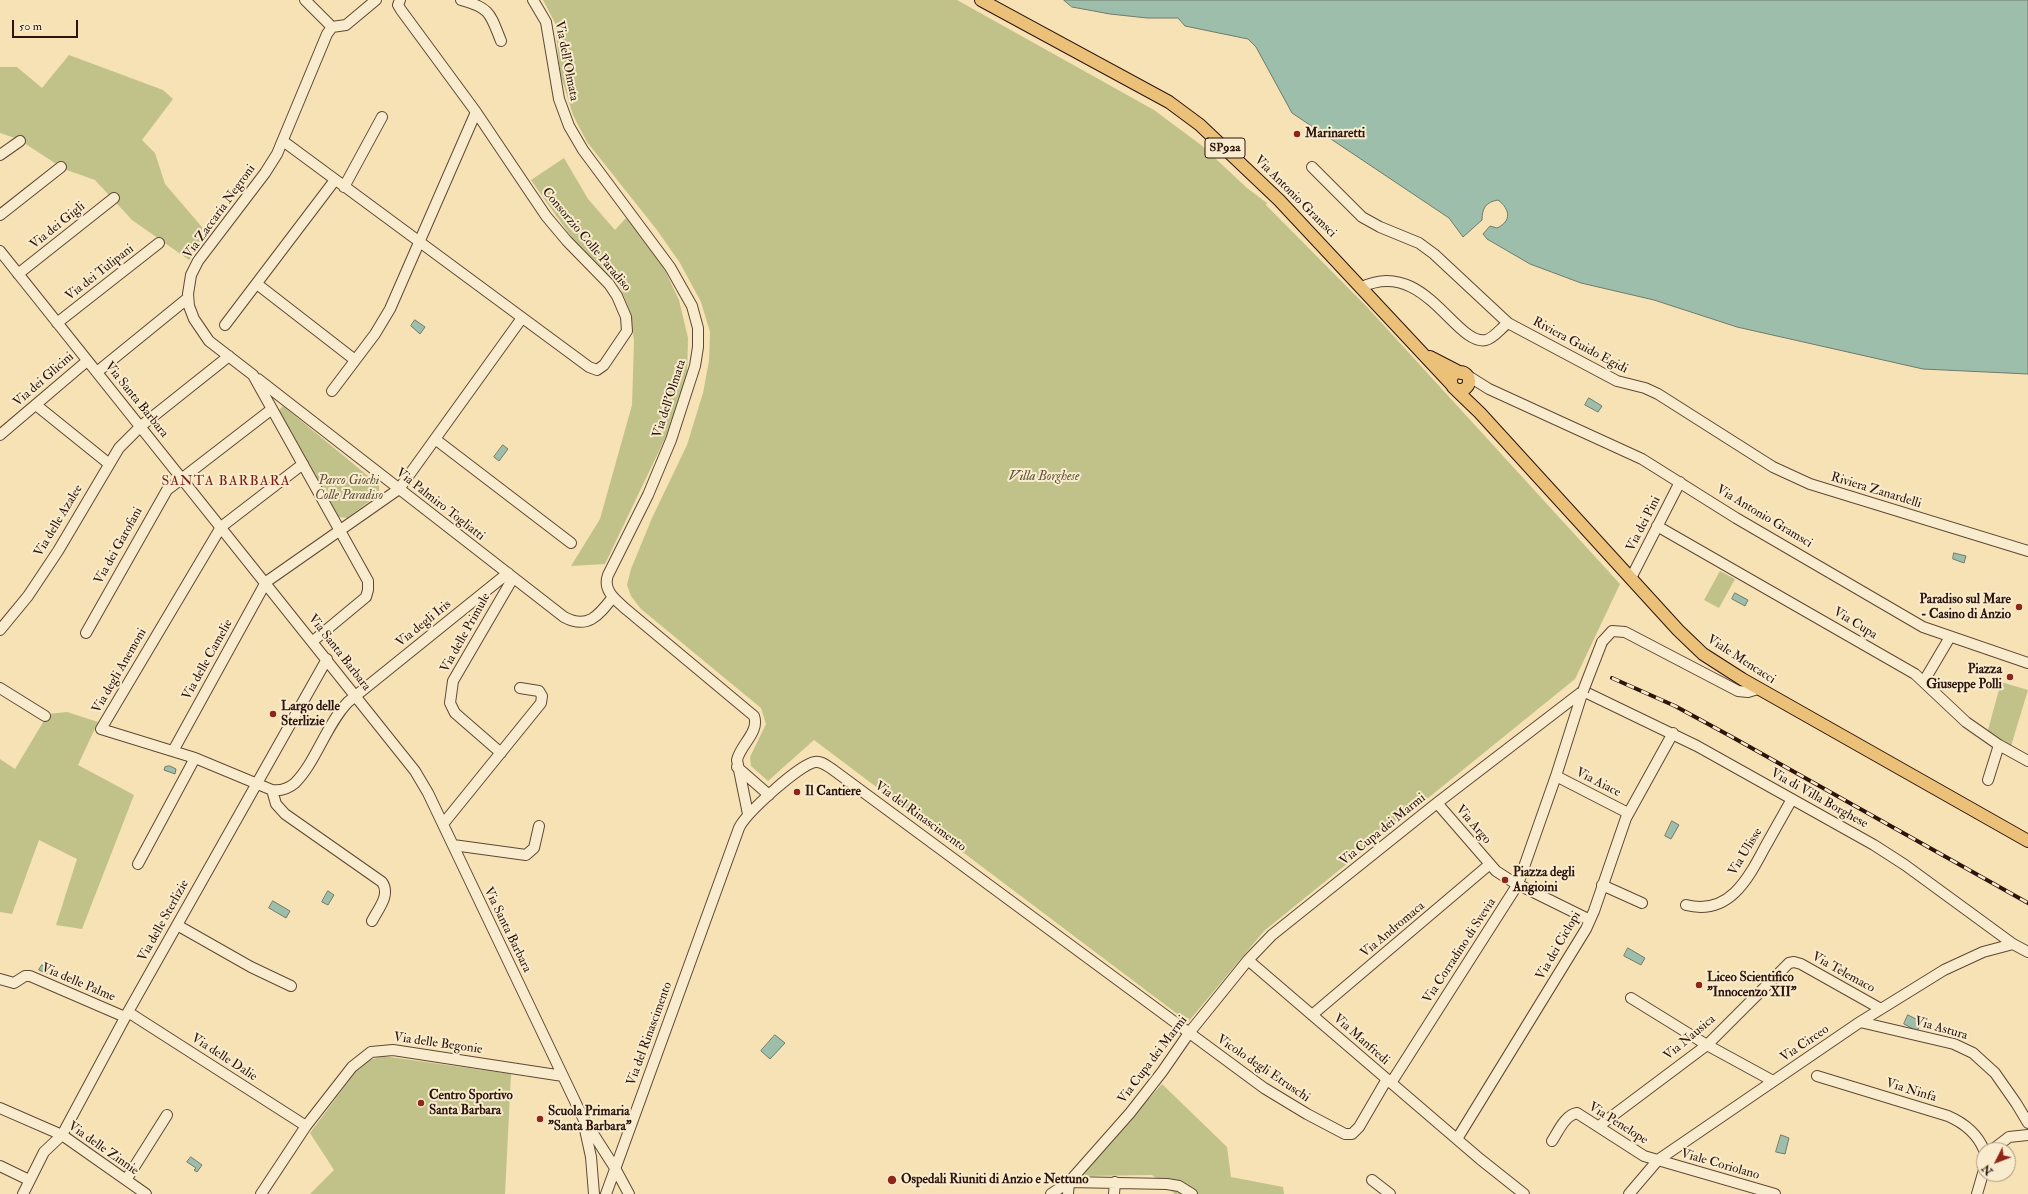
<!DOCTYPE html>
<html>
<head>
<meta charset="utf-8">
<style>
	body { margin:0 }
	#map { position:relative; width:2028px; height:1194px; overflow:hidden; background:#f6e2b4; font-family:"IM FELL Double Pica",serif }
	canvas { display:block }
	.north { position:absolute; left:1976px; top:1142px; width:40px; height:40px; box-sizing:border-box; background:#f9ecce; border:1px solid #a79680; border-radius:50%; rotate:228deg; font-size:11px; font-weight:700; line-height:16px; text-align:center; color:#2d140c }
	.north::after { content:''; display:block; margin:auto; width:14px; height:18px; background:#8f2418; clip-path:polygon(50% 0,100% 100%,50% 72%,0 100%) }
	.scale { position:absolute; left:12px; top:20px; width:66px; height:18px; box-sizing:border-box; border:2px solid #2d140c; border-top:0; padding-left:5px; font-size:12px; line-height:14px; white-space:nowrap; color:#2d140c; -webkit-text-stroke:3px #f9ecce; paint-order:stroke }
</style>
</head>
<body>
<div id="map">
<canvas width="2028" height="1194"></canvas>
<div class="north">N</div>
<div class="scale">50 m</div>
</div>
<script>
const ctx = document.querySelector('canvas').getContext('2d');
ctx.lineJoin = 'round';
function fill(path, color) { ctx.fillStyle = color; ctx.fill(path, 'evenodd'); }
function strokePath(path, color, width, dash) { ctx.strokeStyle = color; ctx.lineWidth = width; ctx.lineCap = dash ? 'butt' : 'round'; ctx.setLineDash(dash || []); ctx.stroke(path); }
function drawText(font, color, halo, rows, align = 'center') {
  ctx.font = font + ' "IM FELL Double Pica",serif'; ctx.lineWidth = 4; ctx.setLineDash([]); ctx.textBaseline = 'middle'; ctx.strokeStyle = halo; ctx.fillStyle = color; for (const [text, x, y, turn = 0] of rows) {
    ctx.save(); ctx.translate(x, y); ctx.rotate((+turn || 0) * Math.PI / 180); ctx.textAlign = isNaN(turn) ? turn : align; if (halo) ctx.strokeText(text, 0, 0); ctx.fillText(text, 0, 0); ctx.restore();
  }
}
fill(new Path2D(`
	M543 0H957L1154 110 1201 145 1247 188 1267 203 1266 205 1367 307 1620 584 1575 679 1264 931 1188 1022 814 740 768 781 751 766 750 757 766 724 761 708 641 609 631 596 627 585 631 569 652 518 687 445 703 393 709 361 710 332 701 302 680 263 657 230 587 142 573 115 560 73 555 23Z
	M69 55 163 90 173 99 142 140 155 153 165 184 208 234 189 260 132 220 95 180 64 169 18 139 0 133V67H17L42 88Z
	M564 158 588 199 615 230 626 218 654 248 679 300 688 338 687 377 670 428 605 564 571 566 600 519 632 405 634 341 631 314 621 289 575 242 531 180Z
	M283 406 379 485V494L347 518 338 517 278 411Z
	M1720 571 1735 579 1719 608 1704 600Z
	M2001 682 2028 690 2011 746 1988 730Z
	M67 712 98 722 78 765 134 795 82 929 56 925 77 859 39 840 12 914 0 912V759L15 769 48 714Z
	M383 1056 511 1074 505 1194H310L334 1170 310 1133 363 1062Z
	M1162 1084 1227 1147 1231 1177 1283 1187 1284 1194H1175L1152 1175 1079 1176Z`), '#c0c28a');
const water = new Path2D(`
	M1064 0H2028V374L1923 369 1737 327 1654 300 1581 283 1530 264 1487 239 1483 234 1490 226 1497 228C1512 221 1510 209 1498 200 1486 202 1482 208 1482 220L1463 237 1449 218 1292 113 1256 47 1248 39 1185 26 1178 18H1147L1110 14 1072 7Z
	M415 320 425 327 420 334 411 326Z
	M1589 398 1602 406 1598 412 1585 405Z
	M503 445 508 449 499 461 494 457Z
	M1954 553 1966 556 1964 563 1953 559Z
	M1735 593 1748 600 1745 606 1732 599Z
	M170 766 176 769 175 774 164 770 165 767Z
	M1672 821 1679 825 1671 839 1665 836Z
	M328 891 334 895 328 905 322 902Z
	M273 901 290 911 286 918 269 908Z
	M1628 948 1645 958 1641 965 1624 956Z
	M42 965 52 971 50 975 39 970Z
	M1908 1015 1922 1022 1917 1031 1904 1024Z
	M775 1035 785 1043 770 1059 761 1051Z
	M1781 1135 1789 1138 1785 1154 1776 1152Z
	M191 1157 202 1165 197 1172 194 1170 196 1168 187 1162Z`);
fill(water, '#9dbeab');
strokePath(water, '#707a6b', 1);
const minor = new Path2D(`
	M305 0 332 27
	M461 0C491 8 490 14 501 41
	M533 0 546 22 559 99 569 126 583 150 670 267 692 306 698 328V347L695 366 671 440 648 495 608 575C602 591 617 601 627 610L754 716C760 732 740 745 737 760L748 814
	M283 141 589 367 597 370 604 365 627 331 626 317 617 296 609 284 567 241 546 216 476 112 401 10 398 5 400 0
	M0 155 20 141
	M1312 167 1362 217 1380 227 1419 243 1434 254 1508 323 1617 381 1645 388 1658 394 1773 467 1810 484 2028 551
	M344 187 382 117
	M0 215 61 167
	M0 251 415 771 428 793 583 1118 615 1168 629 1194
	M18 274 114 198
	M257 284 355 360
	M1362 287C1424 257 1456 347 1486 340 1494 338 1501 328 1508 323
	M57 323 159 243
	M225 325 335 180
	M97 372 188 298
	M1465 374 1489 389 1642 459 1736 518 1923 627 2028 663
	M258 379 564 617C588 630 599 615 613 597
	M332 391 375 334 390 309 476 112
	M36 405 108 463
	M0 435 87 361
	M435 439 571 543
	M303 464 221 527 101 729 195 758 272 790C280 791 288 789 295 783 316 762 326 725 348 702L508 573
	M1657 526 1915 674 1966 722 1999 745 2028 761
	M1631 578 1680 482
	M0 630 28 596 58 551 119 448 141 426 229 356
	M86 633 167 490 272 409
	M313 641 366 597 368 590V581L253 375 209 341 194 319 189 306 188 294 191 275 198 261 265 173 277 154 327 34 332 27 346 25 376 0
	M1602 642 1612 631 1625 632 1738 691 1748 692 1758 689
	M1924 681 1950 637
	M0 688 45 716
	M1583 691 1697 746 1874 845 1905 865 2013 944 2028 952
	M173 751 266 582 399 489 522 318
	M501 753 455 713 450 703 453 681 513 578
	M737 767 769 795
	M1556 776 1628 813
	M1988 780 1999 745
	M272 790 276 804 285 814 382 882C391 895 378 909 372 921
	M1437 803 1496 871 1513 882 1590 920
	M443 824 541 703 542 696 539 691 520 688
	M453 845 526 855 534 848 539 826
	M138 864 195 758
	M1602 885 1642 903
	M1686 905C1729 916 1748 879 1765 847 1774 831 1783 815 1792 799
	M177 925 251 967 291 986
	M1248 960 1480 1159 1524 1194
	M0 979 14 983 25 976H30L125 1017
	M1631 998 1707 1045 1773 1081
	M128 1012 306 1126
	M1312 1015 1490 864
	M1860 1022 1954 1044 1973 1053 1995 1073 2016 1103 2028 1123
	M1817 1076 1948 1116C1964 1123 1977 1133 1984 1150
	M1391 1083 1518 884 1556 776 1583 691
	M0 1108 62 1135 146 1194
	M584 1125 591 1157 594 1194
	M1599 1126 1707 1045 1789 963 1794 962 1801 964 1881 1009
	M1457 1139 1586 929 1594 911 1626 818 1673 733
	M1552 1141C1558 1132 1565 1115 1577 1113L1644 1156 1775 1194
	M1992 1150 2009 1137 2028 1135
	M0 1166 29 1180
	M126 1180 167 1115
	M1372 1180 1390 1194
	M23 1194 44 1152 62 1135 128 1012 327 659
	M261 1194 306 1126 352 1067 371 1052 393 1050 563 1076
	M606 1194 739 828C746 813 800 764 815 762 822 761 827 766 832 769L1264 1088 1307 1114 1345 1134H1352L1359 1127 1387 1079
	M1051 1194 1069 1182 1130 1113 1162 1072 1189 1033 1248 960 1272 935 1437 803 1583 691
	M1068 1194 1069 1182 1167 1184 1179 1186 1192 1194
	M1114 1194 1115 1182
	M1629 1194 1658 1160 1860 1022 1944 970 1983 952 2013 944
	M1977 1194 1984 1170`);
const major = new Path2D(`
	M981 0 1169 102 1200 125 1279 200 1452 385
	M1430 357 1461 373
	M1451 381a9 9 0 1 1 18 0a9 9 0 1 1-18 0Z
	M1453 387 1480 413 1678 630 1703 654 1742 679 2028 841`);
strokePath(minor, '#5f4836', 12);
strokePath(major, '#2d140c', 14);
strokePath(minor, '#f9ecce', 10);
strokePath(major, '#ebc17a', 12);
const rail = new Path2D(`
	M1612 678 1675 706 1732 737 2028 903`);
strokePath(rail, '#2d140c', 4);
strokePath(rail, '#f9ecce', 2.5, [8]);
const minorBridge = new Path2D(`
	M1583 691 1602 642`);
strokePath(minorBridge, '#5f4836', 12, []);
strokePath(minorBridge, '#f9ecce', 10);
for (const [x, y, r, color] of [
	[1297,134,4,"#8f2418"],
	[2019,607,4,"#8f2418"],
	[2010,677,4,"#8f2418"],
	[273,714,4,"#8f2418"],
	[797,792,4,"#8f2418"],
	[1505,880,4,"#8f2418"],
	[1699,985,4,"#8f2418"],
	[421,1103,4,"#8f2418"],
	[540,1119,4,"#8f2418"],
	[892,1180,5,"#8f2418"]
]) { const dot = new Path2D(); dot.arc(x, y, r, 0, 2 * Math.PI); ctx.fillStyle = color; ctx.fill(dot); strokePath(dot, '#f9ecce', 1.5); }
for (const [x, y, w] of [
	[1225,148,40]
]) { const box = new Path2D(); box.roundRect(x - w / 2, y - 10, w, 20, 3); ctx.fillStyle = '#f9ecce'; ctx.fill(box); strokePath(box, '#2d140c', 1); }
drawText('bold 12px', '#2d140c', null, [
	["SP92a",1225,148]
]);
drawText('13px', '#2d140c', '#f9ecce', [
	["Via dell'Olmata",566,61,79],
	["Via Antonio Gramsci",1295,197,45],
	["Via Zaccaria Negroni",220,212,-54],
	["Via dei Gigli",58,226,-39],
	["Consorzio Colle Paradiso",586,240,50],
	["Via dei Tulipani",100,273,-38],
	["Riviera Guido Egidi",1580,346,28],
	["Via dei Glicini",44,380,-41],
	["Via dell'Olmata",670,399,-72],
	["Via Santa Barbara",136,400,51],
	["Riviera Zanardelli",1876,491,17],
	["Via Palmiro Togliatti",440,505,38],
	["Via Antonio Gramsci",1764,517,31],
	["Via delle Azalee",59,521,-59],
	["Via dei Pini",1644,524,-63],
	["Via dei Garofani",119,546,-61],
	["Via degli Iris",424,624,-39],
	["Via Cupa",1855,624,31],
	["Via delle Primule",466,633,-61],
	["Via Santa Barbara",339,653,52],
	["Via delle Camelie",208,660,-61],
	["Viale Mencacci",1741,660,33],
	["Via degli Anemoni",120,671,-60],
	["Via Aiace",1598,783,27],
	["Via di Villa Borghese",1819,799,29],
	["Via del Rinascimento",920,817,36],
	["Via Argo",1473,825,49],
	["Via Cupa dei Marmi",1383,830,-39],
	["Via Ulisse",1746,852,-59],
	["Via delle Sterlizie",164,921,-61],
	["Via Santa Barbara",507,930,64],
	["Via Andromaca",1393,930,-40],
	["Via dei Ciclopi",1559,946,-60],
	["Via Corradino di Svevia",1460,951,-57],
	["Via Telemaco",1843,973,29],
	["Via delle Palme",78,983,23],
	["Via Astura",1941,1029,16],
	["Via del Rinascimento",650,1034,-70],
	["Via Nausica",1690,1038,-40],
	["Via Manfredi",1361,1040,41],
	["Via delle Begonie",438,1044,8],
	["Via Circeo",1805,1044,-34],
	["Via delle Dalie",224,1058,33],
	["Via Cupa dei Marmi",1153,1060,-53],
	["Vicolo degli Etruschi",1263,1069,34],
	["Via Ninfa",1911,1091,17],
	["Via Penelope",1618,1124,32],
	["Via delle Zinnie",103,1149,35],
	["Viale Coriolano",1720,1165,16]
]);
drawText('bold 13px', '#2d140c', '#f9ecce', [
	["Marinaretti",1305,134],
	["Paradiso sul Mare",2011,600,"right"],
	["- Casino di Anzio",2011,615,"right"],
	["Piazza",2002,670,"right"],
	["Giuseppe Polli",2002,685,"right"],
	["Largo delle",281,707],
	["Sterlizie",281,722],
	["Il Cantiere",805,792],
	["Piazza degli",1513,873],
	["Angioini",1513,888],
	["Liceo Scientifico",1707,978],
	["\"Innocenzo XII\"",1707,993],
	["Centro Sportivo",429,1096],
	["Santa Barbara",429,1111],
	["Scuola Primaria",548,1112],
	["\"Santa Barbara\"",548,1127],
	["Ospedali Riuniti di Anzio e Nettuno",901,1180]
], 'left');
drawText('italic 13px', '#605138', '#f9ecce', [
	["Villa Borghese",1044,477],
	["Parco Giochi",349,481],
	["Colle Paradiso",349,496]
]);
ctx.letterSpacing = '1px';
drawText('14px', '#7a1f14', '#f9ecce', [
	["SANTA BARBARA",226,482]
]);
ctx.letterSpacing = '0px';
</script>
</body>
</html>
